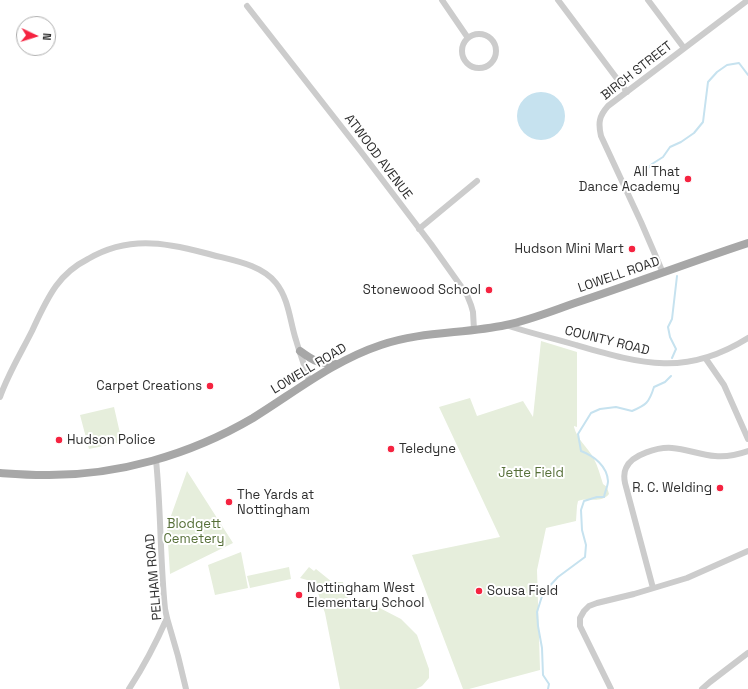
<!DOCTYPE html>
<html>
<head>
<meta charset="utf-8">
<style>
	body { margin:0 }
	#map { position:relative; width:748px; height:689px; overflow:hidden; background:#fff; font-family:"Space Grotesk",sans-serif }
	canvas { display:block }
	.north { position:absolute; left:16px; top:16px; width:40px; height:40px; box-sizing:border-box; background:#fff; border:1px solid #acacac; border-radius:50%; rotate:94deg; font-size:11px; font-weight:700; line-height:16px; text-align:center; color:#2f2f2f }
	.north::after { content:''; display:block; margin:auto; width:14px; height:18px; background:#f52340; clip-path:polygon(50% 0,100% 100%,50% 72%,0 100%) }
</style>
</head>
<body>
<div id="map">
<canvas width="748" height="689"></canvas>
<div class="north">N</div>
</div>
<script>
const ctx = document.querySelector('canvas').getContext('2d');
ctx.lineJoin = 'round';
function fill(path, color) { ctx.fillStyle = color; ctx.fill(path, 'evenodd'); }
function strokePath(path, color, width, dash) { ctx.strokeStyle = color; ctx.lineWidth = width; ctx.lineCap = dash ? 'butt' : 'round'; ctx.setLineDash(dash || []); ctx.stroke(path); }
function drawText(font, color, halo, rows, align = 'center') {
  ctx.font = font + ' "Space Grotesk",sans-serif'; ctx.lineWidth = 4; ctx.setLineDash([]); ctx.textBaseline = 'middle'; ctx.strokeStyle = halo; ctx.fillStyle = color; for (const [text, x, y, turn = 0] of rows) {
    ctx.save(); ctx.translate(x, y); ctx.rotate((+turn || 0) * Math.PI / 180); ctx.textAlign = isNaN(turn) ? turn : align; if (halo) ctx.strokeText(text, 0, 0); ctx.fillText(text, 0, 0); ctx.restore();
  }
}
fill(new Path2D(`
	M541 341 577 352V427L574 426V427C577 439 587 447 593 457 598 466 600 475 603 484L607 487 609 494C601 504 588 497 578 501L577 506 576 521 546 528 537 570 540 670 469 689H463L412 555 500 537 439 407 470 398 477 416 523 401 533 417Z
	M114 407 122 442 89 449 80 415Z
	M187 471 233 543 170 574 167 527Z
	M241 552 248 588 215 595 208 565Z
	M289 567 291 579 250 588 247 576Z
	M309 567 314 571 316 569 332 582H343L350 606 363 602 372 604 401 619 417 635 429 669V678L422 686 416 689H340L325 613 318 593 314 586 307 580 300 578Z`), '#e6eedc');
fill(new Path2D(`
	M517 116a24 24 0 1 1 48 0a24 24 0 1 1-48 0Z`), '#c6e2ef');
strokePath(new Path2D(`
	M646 172 648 168 652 164 663 157 670 147 681 142 694 133 703 122 708 82 717 72 727 65 739 63 748 75
	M672 358 676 349 670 337 668 327 672 319 677 276
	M548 689 549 684 543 675 542 648 538 626 537 612 543 593 558 577 585 557 586 545 582 530 581 510 584 501 597 497H604C605 491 608 486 608 481 607 466 594 456 581 451L578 434 591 413 600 409 616 407 632 411C646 405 649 403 654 387L665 382 671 376`), '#c6e2ef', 2);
strokePath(new Path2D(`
	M442 0 468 38
	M558 0 627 92
	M648 0 684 48
	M247 6 362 153 431 244 458 282 467 295 471 305 473 312 474 330
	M462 51a17 17 0 1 1 34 0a17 17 0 1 1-34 0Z
	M419 229 477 181
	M663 273 641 222 601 136C598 123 599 116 608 106L748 0
	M506 325C529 333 553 338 576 345 642 364 686 377 748 338
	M706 359 724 385 748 439
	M0 397C8 374 21 353 32 331 39 316 46 300 56 286 64 275 76 265 88 259 127 236 164 242 205 253 229 260 260 263 276 283 289 299 290 322 296 340 300 354 305 367 309 380
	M156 460C161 509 160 559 165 609L167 618 178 656 186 689
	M653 588 625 483C624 478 624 472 626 468 632 454 659 447 672 448 687 449 700 455 715 456 726 457 737 455 748 451
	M129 689C144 666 156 643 167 618
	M611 689 580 626V618L584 611 589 606 597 603 634 594 687 578 748 551
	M702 689 710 682 748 653`), '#ccc', 6);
strokePath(new Path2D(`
	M300 351C315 362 318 363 336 364
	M0 473C15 474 29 475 44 475 117 476 190 455 253 418 295 392 333 361 381 345 421 331 465 334 506 325 530 320 552 311 575 303 633 284 690 262 748 243`), '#a7a7a7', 8);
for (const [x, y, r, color] of [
	[688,179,4,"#f52340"],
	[632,249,4,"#f52340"],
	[489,290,4,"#f52340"],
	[210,386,4,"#f52340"],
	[59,440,4,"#f52340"],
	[391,449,4,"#f52340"],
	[720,488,4,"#f52340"],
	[229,502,4,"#f52340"],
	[479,591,4,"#f52340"],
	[299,595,4,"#f52340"]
]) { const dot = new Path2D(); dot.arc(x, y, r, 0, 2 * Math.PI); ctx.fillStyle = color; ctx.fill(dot); strokePath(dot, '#fff', 1.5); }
drawText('13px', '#2f2f2f', '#fff', [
	["BIRCH STREET",637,71,-38],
	["ATWOOD AVENUE",378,157,53],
	["LOWELL ROAD",619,275,-19],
	["COUNTY ROAD",607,341,14],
	["LOWELL ROAD",309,369,-31],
	["PELHAM ROAD",154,577,-95]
]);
drawText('13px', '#2f2f2f', '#fff', [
	["All That",680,172],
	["Dance Academy",680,187],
	["Hudson Mini Mart",624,249],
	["Stonewood School",481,290],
	["Carpet Creations",202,386],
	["Hudson Police",67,440,"left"],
	["Teledyne",399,449,"left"],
	["R. C. Welding",712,488],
	["The Yards at",237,495,"left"],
	["Nottingham",237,510,"left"],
	["Nottingham West",307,588,"left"],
	["Elementary School",307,603,"left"],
	["Sousa Field",487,591,"left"]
], 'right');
drawText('13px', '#566f38', '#fff', [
	["Jette Field",531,473],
	["Blodgett",194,524],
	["Cemetery",194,539]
]);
</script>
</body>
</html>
